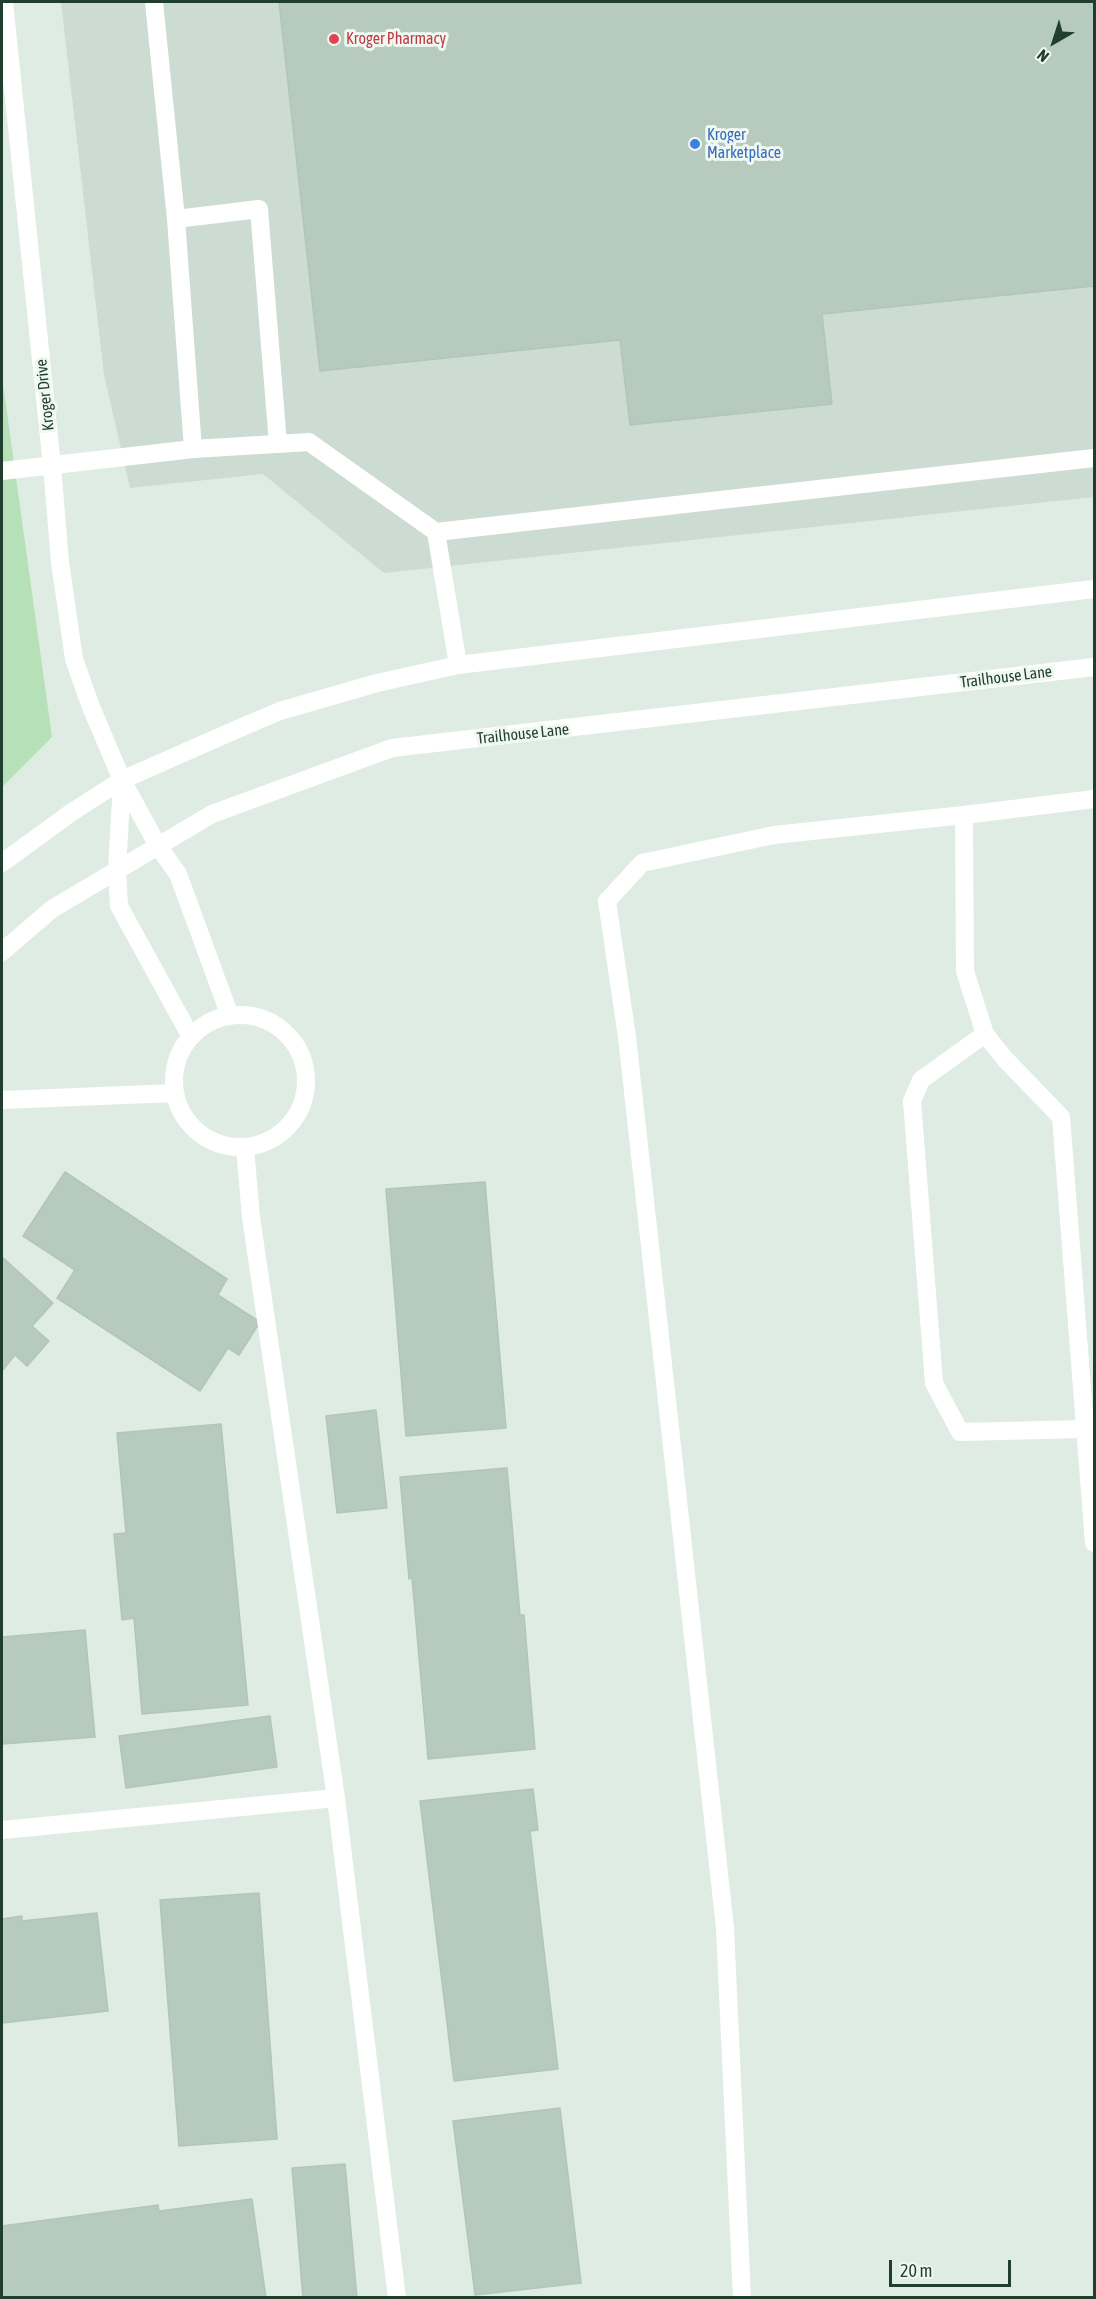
<!DOCTYPE html>
<html>
<head>
<meta charset="utf-8">
<style>
	body { margin:0 }
	#map { position:relative; width:1096px; height:2299px; overflow:hidden; background:#dfece3; font-family:"Asap Condensed",sans-serif }
	canvas { display:block }
	.frame { position:absolute; inset:0; border:3px solid #1f3e2e; pointer-events:none }
	.north { position:absolute; left:1024px; top:12px; width:60px; height:60px; -webkit-text-stroke:4px #f0f8f2; paint-order:stroke; rotate:219deg; font-size:16px; font-weight:700; line-height:24px; text-align:center; color:#1f3e2e }
	.north::after { content:''; display:block; margin:auto; width:21px; height:27px; background:#1f3e2e; clip-path:polygon(50% 0,100% 100%,50% 72%,0 100%) }
	.scale { position:absolute; left:889px; top:2260px; width:122px; height:27px; box-sizing:border-box; border:3px solid #1f3e2e; border-top:0; padding-left:8px; font-size:18px; line-height:21px; white-space:nowrap; color:#1f3e2e; -webkit-text-stroke:4px #f0f8f2; paint-order:stroke }
</style>
</head>
<body>
<div id="map">
<canvas width="1096" height="2299"></canvas>
<div class="frame"></div>
<div class="north">N</div>
<div class="scale">20 m</div>
</div>
<script>
const ctx = document.querySelector('canvas').getContext('2d');
ctx.lineJoin = 'round';
function fill(path, color) { ctx.fillStyle = color; ctx.fill(path, 'evenodd'); }
function strokePath(path, color, width, dash) { ctx.strokeStyle = color; ctx.lineWidth = width; ctx.lineCap = dash ? 'butt' : 'round'; ctx.setLineDash(dash || []); ctx.stroke(path); }
function drawText(font, color, halo, rows, align = 'center') {
  ctx.font = font + ' "Asap Condensed",sans-serif'; ctx.lineWidth = 6; ctx.setLineDash([]); ctx.textBaseline = 'middle'; ctx.strokeStyle = halo; ctx.fillStyle = color; for (const [text, x, y, turn = 0] of rows) {
    ctx.save(); ctx.translate(x, y); ctx.rotate((+turn || 0) * Math.PI / 180); ctx.textAlign = isNaN(turn) ? turn : align; if (halo) ctx.strokeText(text, 0, 0); ctx.fillText(text, 0, 0); ctx.restore();
  }
}
fill(new Path2D(`
	M61 2H1094V497L384 573 263 474 130 488 104 375Z`), '#cddcd2');
fill(new Path2D(`
	M2 377 52 737 2 787Z`), '#b6e0b8');
const building = new Path2D(`
	M279 2H1094V286L822 314 832 404 630 425 620 340 320 371Z
	M65 1172 227 1279 218 1295 260 1322 239 1355 228 1348 200 1391 57 1298 75 1270 23 1236Z
	M485 1182 506 1428 406 1436 386 1189Z
	M2 1257 53 1303 32 1326 49 1341 27 1366 15 1355 2 1371Z
	M376 1410 387 1508 337 1513 326 1416Z
	M221 1424 248 1705 142 1714 134 1618 122 1620 114 1534 126 1533 117 1433Z
	M507 1468 520 1615H524L535 1749 428 1759 412 1578 409 1579 400 1477Z
	M85 1630 95 1737 2 1744V1637Z
	M270 1716 277 1767 126 1788 119 1736Z
	M533 1789 538 1830 530 1831 558 2069 454 2081 420 1801Z
	M259 1893 277 2139 179 2146 160 1900Z
	M97 1913 108 2011 2 2023V1919L22 1916V1921Z
	M560 2108 581 2283 475 2295 453 2121Z
	M345 2164 357 2298H303L292 2168Z
	M252 2199 266 2298H2V2226L158 2205 159 2211Z`);
fill(building, '#b7cabe');
strokePath(building, '#b1c6b9', 1.5);
strokePath(new Path2D(`
	M4 2 52 466 60 562 74 659 91 707 122 780 158 846 178 874 230 1016
	M154 2 176 219 193 449
	M176 219 259 209 278 444
	M2 471 193 449 309 442 436 532 1094 458
	M436 532 458 665
	M122 782 117 870 119 906 191 1037
	M964 815 1094 799
	M2 863 72 812 122 780 233 731 280 711 377 683 458 665 1094 589
	M2 952 52 909 212 814 392 748 1094 667
	M174 1081a66 66 0 1 1 132 0a66 66 0 1 1-132 0Z
	M985 1034 921 1080 912 1101 934 1383 960 1432 1085 1429
	M2 1100 175 1093
	M245 1148 251 1217 336 1798 397 2298
	M2 1830 336 1798
	M742 2298 725 1928 627 1037 607 901 642 863 774 835 964 815 965 971 985 1034 1005 1059 1061 1117 1094 1543`), '#fff', 18);
for (const [x, y, r, color] of [
	[334,39,6,"#e0444e"],
	[695,144,6,"#3f7fe0"]
]) { const dot = new Path2D(); dot.arc(x, y, r, 0, 2 * Math.PI); ctx.fillStyle = color; ctx.fill(dot); strokePath(dot, '#f0f8f2', 2); }
drawText('16px', '#be3a42', '#f0f8f2', [
	["Kroger Pharmacy",346,39]
], 'left');
drawText('16px', '#366cbe', '#f0f8f2', [
	["Kroger",707,135],
	["Marketplace",707,153]
], 'left');
drawText('16px', '#1f3e2e', '#f0f8f2', [
	["Kroger Drive",45,395,-96],
	["Trailhouse Lane",1006,677,-7],
	["Trailhouse Lane",523,734,-6]
]);
</script>
</body>
</html>
